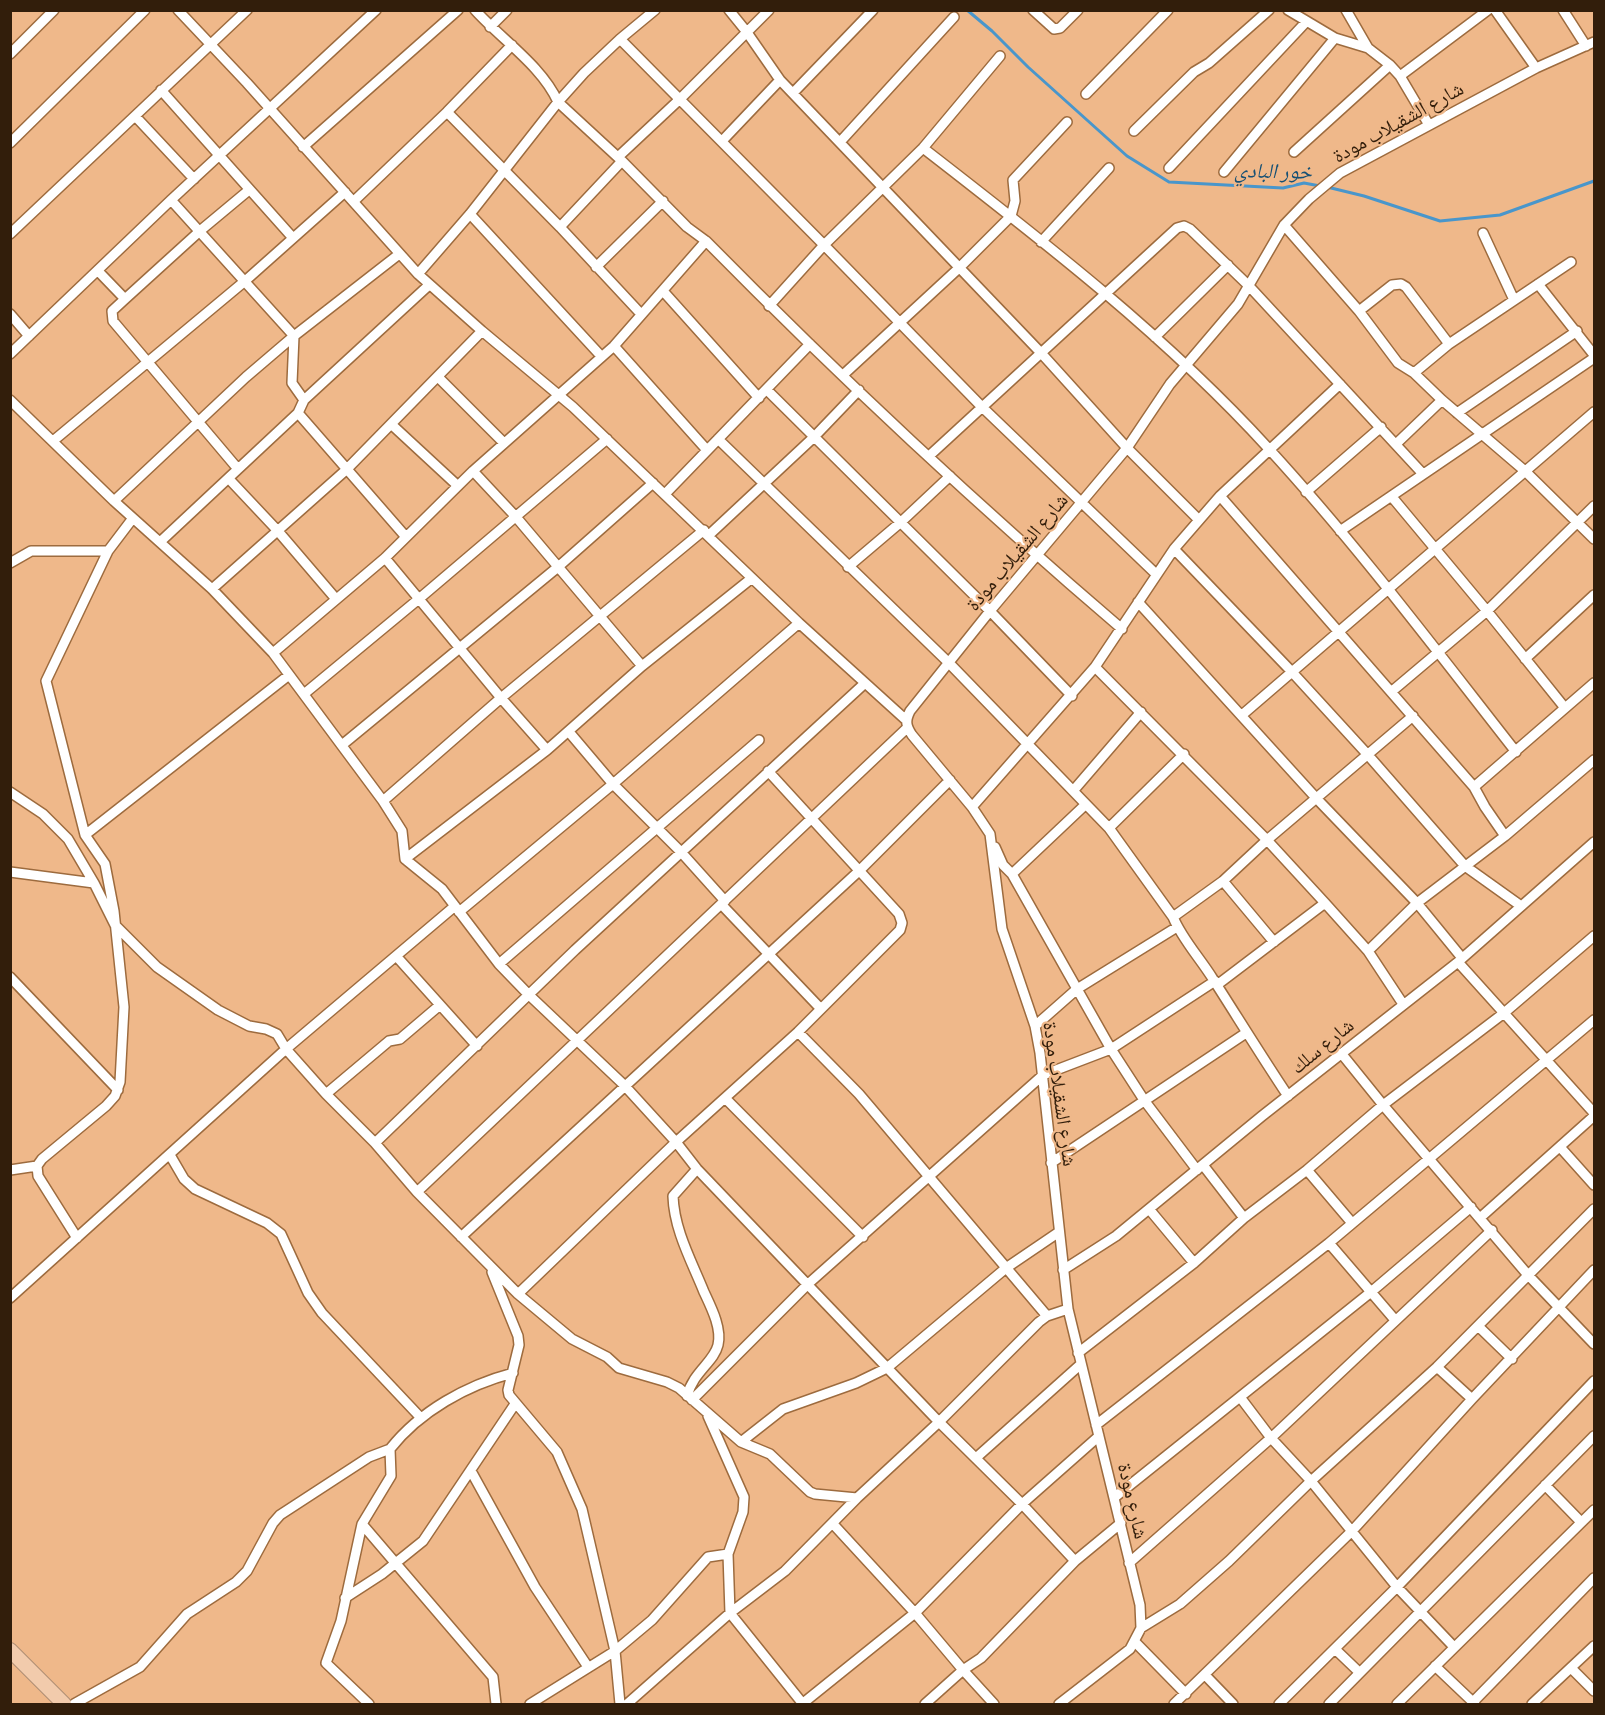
<!DOCTYPE html>
<html>
<head>
<meta charset="utf-8">
<style>
	body { margin:0 }
	#map { position:relative; width:1605px; height:1715px; overflow:hidden; background:#efb88a; font-family:Barlow,sans-serif }
	canvas { display:block }
	.frame { position:absolute; inset:0; border:12px solid #321e0b; pointer-events:none }
</style>
</head>
<body>
<div id="map">
<canvas width="1605" height="1715"></canvas>
<div class="frame"></div>
</div>
<script>
const ctx = document.querySelector('canvas').getContext('2d');
ctx.lineJoin = 'round';
function strokePath(path, color, width, dash) { ctx.strokeStyle = color; ctx.lineWidth = width; ctx.lineCap = dash ? 'butt' : 'round'; ctx.setLineDash(dash || []); ctx.stroke(path); }
function drawText(font, color, halo, rows, align = 'center') {
  ctx.font = font + ' Barlow,"Noto Naskh Arabic",sans-serif'; ctx.lineWidth = 4.5; ctx.setLineDash([]); ctx.textBaseline = 'middle'; ctx.strokeStyle = halo; ctx.fillStyle = color; for (const [text, x, y, turn = 0] of rows) {
    ctx.save(); ctx.translate(x, y); ctx.rotate((+turn || 0) * Math.PI / 180); ctx.textAlign = isNaN(turn) ? turn : align; if (halo) ctx.strokeText(text, 0, 0); ctx.fillText(text, 0, 0); ctx.restore();
  }
}
strokePath(new Path2D(`
	M967 10 992 31 1028 67 1127 156 1169 182 1283 188 1304 183 1320 186
	M1327 187 1364 196 1440 221 1500 215 1594 181`), '#4996cb', 3);
const minor = new Path2D(`
	M178 10 247 83 418 274 482 331 573 407 799 623 906 720
	M475 10C501 39 542 66 558 102L622 161 687 227 706 241C839 376 978 506 1122 629
	M729 10 746 31 780 80 1042 354 1127 448 1199 520
	M1033 10 1054 29 1060 28 1078 10
	M1288 10 1335 38 1368 48 1390 65 1400 76 1429 125
	M1346 10 1368 48
	M1495 10 1536 68
	M1563 10 1586 46
	M490 27 507 10
	M620 39 824 245 981 406 1156 574
	M10 54 54 10
	M1400 76 1488 10
	M161 90 293 238
	M793 93 873 10
	M1086 94 1168 10
	M447 112 560 227 641 314
	M135 116 194 179
	M1134 131 1194 72 1209 63 1269 10
	M722 141 780 80
	M840 142 954 17
	M10 143 145 10
	M303 147 458 10
	M923 148C1043 241 1166 336 1269 449 1357 545 1436 650 1516 752
	M1294 152 1390 65
	M618 157 680 99 769 10
	M1169 168 1306 22
	M1224 172 1335 38
	M171 200 294 336 292 383 304 400
	M354 201 447 112 512 45
	M470 214 601 356
	M1284 225 1359 311 1398 363 1414 373 1442 400 1525 471 1594 539
	M560 227 622 161
	M1483 233 1514 300
	M10 234 247 10
	M1041 242 1109 168
	M596 267 663 201
	M98 271 125 299
	M418 274 470 214 558 102 584 73 620 39 655 10
	M1538 284 1594 355
	M663 291 759 398
	M769 306 824 245 923 148 1000 56
	M1359 311 1392 285 1401 284 1406 287 1449 344
	M10 314 29 336
	M1155 337 1228 265
	M614 346 706 449
	M10 354 171 200 376 10
	M1414 373 1449 344 1571 262
	M843 375 959 268 1011 216 1015 201 1013 180 1067 122
	M438 377 504 443
	M767 390 990 611 1072 696
	M10 400 114 501 212 589 273 653 383 801 402 831 405 859 442 889 499 964 528 994 624 1085 676 1142 697 1169 939 1422 1022 1504 1075 1561
	M298 413 406 537
	M1457 413 1577 331
	M391 424 458 486
	M718 439 949 663 1109 828 1173 917C1182 939 1200 958 1213 979 1238 1018 1262 1057 1288 1096
	M53 441 245 281 345 192
	M1396 444 1442 400
	M929 456 1177 228 1184 226 1190 229 1249 286 1423 474
	M238 469 113 321 112 311 125 299 201 230 249 190
	M473 471 516 517 642 666
	M229 479 277 530 336 599
	M1306 492 1381 427
	M665 494 810 344
	M1220 496 1474 787 1485 807 1505 836
	M1392 497 1487 611 1565 708
	M114 501 246 377 294 336 398 255
	M1340 531 1594 358
	M709 535 814 437 859 390
	M160 542 298 413 304 400 429 285
	M1174 549 1292 672 1368 755 1465 866 1521 906
	M385 558 501 698 547 750
	M10 563 31 551H108
	M848 567 901 522 950 476
	M212 589 346 470 482 331
	M1138 602 1317 799 1417 903 1462 958
	M273 653 385 558 473 471 614 346 706 241
	M1525 659 1594 595
	M1095 667 1267 840 1325 903 1368 951 1403 1004
	M1391 692 1487 611 1594 506
	M304 694 420 598 607 439
	M1242 715 1594 412
	M569 732 613 784 681 852 725 901
	M342 745 558 567 653 483
	M1474 787 1594 683
	M1073 791 1141 712
	M10 792 43 814 68 839 94 883 115 925 157 967 218 1010 249 1026 266 1029 277 1034 286 1049 326 1094 375 1143 417 1192 518 1294 572 1339 607 1357 619 1368 667 1382 679 1388 741 1442 770 1454 810 1492 815 1494 857 1498
	M383 801 501 698 704 530
	M972 807 1095 667 1174 549 1220 496 1340 384
	M1109 828 1184 754
	M85 835 289 675
	M995 847 1003 865 1012 874 1111 1049 1144 1100 1197 1170
	M405 859 547 750 642 666 752 578
	M10 872 94 883
	M1012 874 1085 805
	M1223 881 1274 942
	M721 904 821 1009
	M459 912 613 784 799 623
	M1173 917 1223 881 1267 840 1413 716
	M1368 951 1417 903 1505 836 1594 760
	M397 957 477 1046
	M1458 962 1594 1113
	M499 964 759 740
	M10 977 118 1090
	M1217 985 1325 903
	M1035 1026 1077 989 1177 927
	M798 1032 859 1094 1047 1316
	M1341 1053 1383 1105 1528 1275 1594 1344
	M326 1094 389 1041 400 1039 440 1005
	M725 1098 863 1237
	M375 1143 575 950 864 684
	M1560 1147 1594 1185
	M170 1155 184 1179 195 1189 267 1223 281 1234 308 1293 322 1313 421 1418
	M1051 1163 1246 1033
	M1203 1165 1244 1218
	M10 1170 37 1166
	M1307 1170 1352 1223
	M417 1192 907 728
	M1149 1209 1194 1263
	M1481 1217 1594 1116
	M461 1237 859 871 950 780
	M77 1238 38 1176 37 1166 42 1159 106 1106 115 1096 120 1082 124 1007 114 911 105 864 85 835 46 681 108 551 133 518
	M1329 1243 1395 1320
	M1063 1270 1116 1236 1262 1116 1458 962 1594 842
	M492 1272 518 1336 519 1345 508 1390 509 1395 557 1452 582 1509 615 1651 620 1704
	M518 1294 676 1142 798 1032 900 930 902 923 899 914 768 771
	M10 1298 286 1049 455 906
	M1478 1326 1512 1359
	M1078 1353 1194 1263 1244 1218 1307 1170 1383 1105 1504 1013 1594 936
	M1437 1367 1472 1399
	M687 1396C693 1372 714 1362 718 1345 722 1328 711 1307 704 1292 692 1262 674 1230 673 1196L697 1169
	M1240 1397 1271 1438 1311 1481 1397 1587 1454 1647
	M692 1400 808 1284 1043 1075 1111 1049 1215 981
	M708 1416 744 1497 743 1512 728 1554 730 1613 803 1704
	M1096 1425 1329 1243 1594 1020
	M741 1442 783 1409 856 1383 887 1368 1006 1268 1059 1232
	M977 1457 1081 1364
	M471 1471 535 1587 588 1667
	M1545 1485 1581 1522
	M1115 1497 1371 1292 1471 1207
	M362 1524 493 1677 496 1704
	M833 1524 915 1613 963 1670 994 1704
	M1129 1563 1271 1438 1492 1230
	M345 1598 382 1574 423 1541 515 1404
	M1141 1628 1180 1604 1229 1561 1311 1481 1437 1367 1594 1209
	M1135 1642 1186 1694
	M1335 1649 1359 1672
	M1435 1666 1475 1704
	M1572 1669 1594 1691
	M1206 1676 1233 1704
	M1473 1702 1594 1578
	M74 1704 140 1667 187 1614 236 1582 247 1571 273 1523 280 1515 369 1457 390 1449
	M369 1704 326 1663 341 1621 362 1524 391 1476 390 1449C420 1411 467 1385 513 1373
	M530 1704 615 1651 652 1620 708 1557 728 1554
	M627 1704 730 1613 785 1571 857 1498 939 1422 1039 1322 1047 1316 1068 1309
	M802 1704 915 1613 1022 1504 1099 1436
	M925 1704 963 1670 981 1658 1075 1561 1121 1523
	M1059 1704 1130 1649 1141 1628 1140 1605 1068 1309 1040 1053 1035 1026 1002 929 990 834 972 807 912 735C906 726 905 721 910 711L990 611 1127 448 1170 384 1238 304 1284 225 1309 199 1340 173 1536 68 1594 42
	M1174 1704 1352 1531 1472 1399 1594 1270
	M1279 1704 1397 1587 1594 1381
	M1329 1704 1594 1436
	M1397 1704 1594 1510
	M1532 1704 1594 1646`);
const highway = new Path2D(`
	M10 1650 64 1704`);
strokePath(minor, '#9d6b3e', 12);
strokePath(highway, '#af8e74', 16);
strokePath(minor, '#fff', 9);
strokePath(highway, '#f2cbac', 14);
drawText('20px', '#321e0b', '#efb88a', [
	["شارع الشقيلاب مودة",1398,122,-29],
	["شارع الشقيلاب مودة",1017,552,-50],
	["شارع سلك",1322,1046,-39],
	["شارع الشقيلاب مودة",1060,1094,82],
	["شارع مودة",1133,1501,77]
]);
drawText('italic 21px', '#165074', '#efb88a', [
	["خور البادي",1273,171,1]
]);
</script>
</body>
</html>
